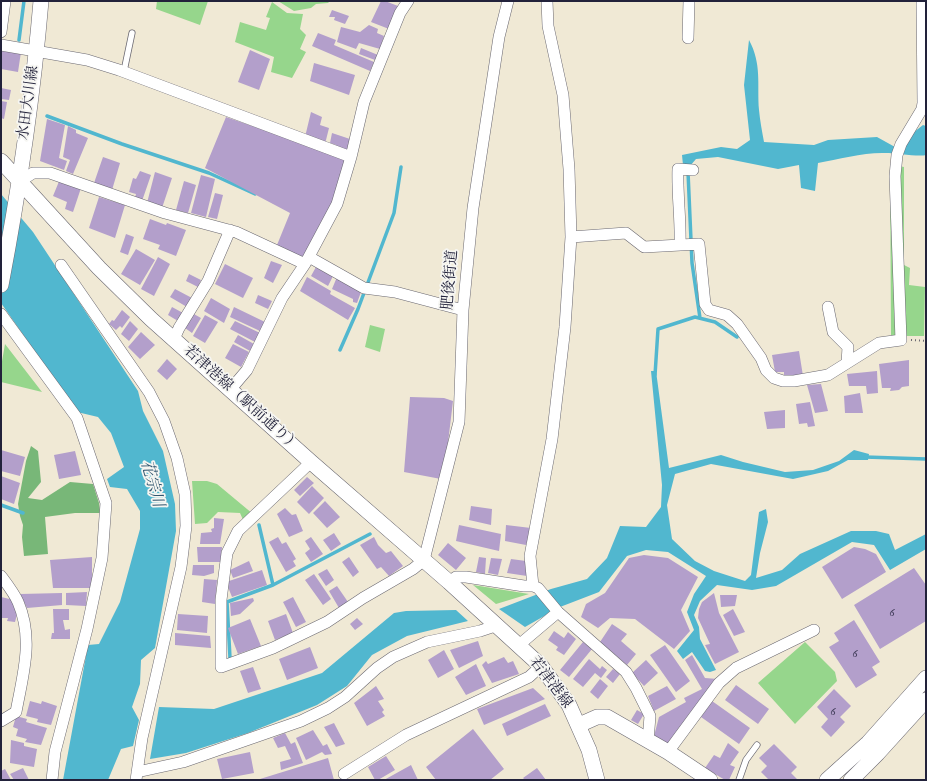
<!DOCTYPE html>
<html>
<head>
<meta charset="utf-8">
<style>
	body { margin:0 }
	#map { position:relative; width:927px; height:781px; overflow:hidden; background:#f0e9d5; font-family:"IM FELL English",serif }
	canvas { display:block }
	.frame { position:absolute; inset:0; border:2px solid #22223b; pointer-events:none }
</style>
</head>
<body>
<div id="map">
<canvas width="927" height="781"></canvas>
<div class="frame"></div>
</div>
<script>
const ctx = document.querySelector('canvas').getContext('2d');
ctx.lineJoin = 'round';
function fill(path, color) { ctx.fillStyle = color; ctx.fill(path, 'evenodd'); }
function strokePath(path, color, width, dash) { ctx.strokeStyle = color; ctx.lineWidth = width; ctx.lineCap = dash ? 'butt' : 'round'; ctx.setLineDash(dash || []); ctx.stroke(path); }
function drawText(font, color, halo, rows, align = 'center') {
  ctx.font = font + ' "IM FELL English","Noto Serif JP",serif'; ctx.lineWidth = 3.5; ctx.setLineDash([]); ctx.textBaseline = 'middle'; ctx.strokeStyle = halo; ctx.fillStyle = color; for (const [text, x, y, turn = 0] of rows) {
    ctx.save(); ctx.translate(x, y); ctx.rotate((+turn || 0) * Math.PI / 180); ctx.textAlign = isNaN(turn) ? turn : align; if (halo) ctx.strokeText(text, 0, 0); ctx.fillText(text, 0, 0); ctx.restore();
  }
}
fill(new Path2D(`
	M157 1H208L200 25 156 9Z
	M278 1H330L328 3 316 4 311 8 294 11Z
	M272 2 287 13 303 14 300 29 306 35 300 49 306 52 292 78 271 72 274 57 235 42 240 22 266 30 270 18 266 17Z
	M890 164 904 167V265L910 268 909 285 925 287 924 336H891Z
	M370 325 385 329 380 352 365 347Z
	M5 344 42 392 1 382V367Z
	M192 481H207L217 484 253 514 244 522 240 513 218 512 207 523 195 524Z
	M473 585 529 594 496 604Z
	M805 642 835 672 837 681 795 724 758 683Z`), '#96d68c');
fill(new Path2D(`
	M31 446 38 451 41 482 28 498 42 500 70 482 93 484 99 503 100 513H75L45 517 48 554 24 556 22 537 23 525 20 516 18 504 26 461Z`), '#78b778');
fill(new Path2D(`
	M749 40C762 64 757 84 759 110 760 121 762 131 764 142L814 145 828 140 877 137 895 147 923 125 926 126V155C919 157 895 153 886 153 865 152 839 159 818 163L815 191 801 188 799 165 778 169 718 157 696 159 690 166 683 165 682 155 721 147 737 149 750 140 744 85Z
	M1 194 33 232 138 391 143 411 163 451 175 504 176 531 155 648 141 660 140 684 132 707 139 720 133 746 121 749 108 780H63L88 645 99 644 120 602 140 529V511L127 489 110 487 107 479 124 467 111 433 98 417 77 412 1 303Z
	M651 371H656L669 468 721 455 743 462 785 472 813 470 839 461 854 450 869 454 868 460H848L828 471 793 479 711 464 675 474 667 505 672 539 695 561 714 571 745 581 751 575 759 512 766 509 768 522 760 553 756 578 782 570 800 554 851 531H876L889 534 895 550 926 534V549L890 570 874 545 852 542 776 586 752 590 717 585 700 601 694 615 699 627 700 639 716 670 710 672 705 671 692 652 683 659 677 651 694 630 687 612 694 594 706 576 668 552 646 550 627 556 599 592 560 607 525 627 499 609 551 589 587 579 607 558 620 526 646 527 661 507 662 485Z
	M456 610 468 621 407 636 372 655 347 686 317 705 248 733 186 753 150 759 159 707 214 709 322 673 394 613 406 611Z`), '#51b7cf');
strokePath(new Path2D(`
	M19 40 24 1
	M47 116 122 144 209 173 255 194
	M688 172 692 263 700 318
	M340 350 358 309 394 213 401 167
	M655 375 658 329 695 317 715 322 737 337
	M865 457 926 459
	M1 505 23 513
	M259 525 273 585
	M230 658 227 602 273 585 370 534`), '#51b7cf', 3.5);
fill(new Path2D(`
	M381 1H385L398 6 389 29 371 22Z
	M332 10 349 16 345 24 334 20 335 17H329Z
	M369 25 378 29 377 33 384 36 380 49 359 43 356 49 337 42 341 27 360 32Z
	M318 33 336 40 334 45 374 62 370 71 312 46Z
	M361 48 378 55 375 60 359 54Z
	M250 50 270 59 259 90 238 82Z
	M1 51 21 52 18 72 1 69Z
	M314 63 355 75 349 95 310 81Z
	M1 88 11 90 9 100 1 99Z
	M1 101 7 102 4 119 1 118Z
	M311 112 322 117 320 125 329 128 325 144 305 137Z
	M226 117 346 158 332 204 302 259 277 245 290 213 205 168Z
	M47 119 65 125 59 158 67 161 64 170 40 161Z
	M68 126 76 130V133L88 138 73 174 66 171 70 160 63 157Z
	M332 133 353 140 348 153 335 148 336 145 330 143Z
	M103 157 120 163 112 190 94 183Z
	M140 171 151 175 142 201 135 198 136 194 129 192 133 178 136 179Z
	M155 172 172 178 162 208 147 203Z
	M201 175 215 179 206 217 191 213Z
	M60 179 81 188 73 212 65 209 67 202 53 196Z
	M184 181 196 185 188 213 176 210Z
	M215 193 223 195 217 219 208 217Z
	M99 197 125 205 115 238 89 228Z
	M150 219 166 225 167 223 186 230 176 256 158 249 160 245 143 239Z
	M126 234 134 237 128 255 120 252Z
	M136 249 155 260 140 285 121 274Z
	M158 257 170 264 154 296 141 289Z
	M271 261 282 265 273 283 264 278Z
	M225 264 253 278 243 298 215 284Z
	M316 267 333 276 328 286 311 276Z
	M189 274 201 280 198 287 186 281Z
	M307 277 331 291 330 294 355 308 348 320 300 291Z
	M337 277 361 292 357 303 353 302V299L332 289Z
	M175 289 192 298 187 307 170 297Z
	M258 295 272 301 268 309 255 303Z
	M211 298 230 309 224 323 204 311Z
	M172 307 183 313 178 321 168 315Z
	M234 307 265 322 260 331 230 317Z
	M122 310 130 317 122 328 120 326 116 330 109 324 112 320 114 321Z
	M192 313 201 318 192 333 185 328Z
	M205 315 218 322 205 343 193 336Z
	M130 321 138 329 129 341 121 334Z
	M235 321 260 333 255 342 230 329Z
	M141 332 155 345 140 359 128 347Z
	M238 335 254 344 250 351 234 342Z
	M233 344 249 352 241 367 225 358Z
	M799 351 803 376 784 377V372H775L772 355Z
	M167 359 177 369 167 380 157 371Z
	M909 360V386L902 387 899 390 890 391 891 388H882L879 364Z
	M877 371 878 393 867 394 866 386H849L847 374Z
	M821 384 828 411 815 413 807 385Z
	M860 393 863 413H845L844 396Z
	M410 397 444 398 453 401 447 451 441 479 404 472Z
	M810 402 815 426 808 427 807 423 799 424 796 404Z
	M785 410V428L767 429 764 412Z
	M1 450 25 457 20 476 1 471Z
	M75 451 81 475 59 479 54 455Z
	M1 476 20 483 14 504 1 499Z
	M307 477 314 483 300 496 294 490Z
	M312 486 324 498 309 514 297 502Z
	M325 501 340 517 327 528 313 513Z
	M471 506 492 509 491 525 469 520Z
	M285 508 292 515 296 514 303 531 289 537 277 514Z
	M214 518 224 519 220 544H200L201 533 212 532 211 529 214 528Z
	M459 525 501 534 499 551 456 541Z
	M506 525 531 528 526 545 505 541Z
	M334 533 341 544 331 551 323 540Z
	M278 537 282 544 286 542 296 559 293 561 296 566 286 572 269 542Z
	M311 537 323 554 311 562 305 553 310 549 305 541Z
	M374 537 378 545 386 553 391 551 403 566 389 576 381 567 377 569 360 545Z
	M448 543 466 558 456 570 438 555Z
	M197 547H222L221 562H198Z
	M854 547 865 549 876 554 886 572 842 599 822 567Z
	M644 555 668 558 698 577 681 610 690 631 674 649 635 619 610 618 598 628 581 617 586 604 605 593 629 558Z
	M92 557V588H53L50 560Z
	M349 557 359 572 353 577 342 562Z
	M479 557 486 558 485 574 476 572Z
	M491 558 502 559 498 575 488 573Z
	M511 559 526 561 527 576 507 573Z
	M249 561 253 571 233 578 230 570Z
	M193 565H214V573L204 576 192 575Z
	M914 568 926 585V621L880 649 854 605Z
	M327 569 334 580 326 586 318 574Z
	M262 570 267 585 232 597 226 582Z
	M314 574 331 599 323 605 305 580Z
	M204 579 217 580 215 604 202 602Z
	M337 586 348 602 339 608 329 591Z
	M87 592 86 606 66 605V593Z
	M62 593V605L27 608 20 594Z
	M714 593 719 613 739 652 715 664 705 645 710 644 698 618 699 609 702 602Z
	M720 595H737L735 606 721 607Z
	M1 597 14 600 18 611 15 622 7 621 8 618H1Z
	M293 597 306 622 296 627 283 602Z
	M253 598 254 601 240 614 231 616 230 603Z
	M53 609H69V620H63L65 630 70 629V639H51L52 633H54Z
	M733 609 745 632 734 636 723 615Z
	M178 614 208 616 207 633 177 630Z
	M286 614 293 633 275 640 268 621Z
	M357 618 363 624 355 630 350 624Z
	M250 619 261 646 238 654 228 628Z
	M854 620 880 662 872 667 877 675 856 688 829 647 839 641 834 633Z
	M612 624 627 634 621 641 636 654 627 665 600 642Z
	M554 631 564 638 568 632 576 639 564 655 556 650 558 647 548 640Z
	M175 633 210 636 211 648 175 645Z
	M478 641 483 656 459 668 450 650Z
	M583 642 592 649 569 677 560 670Z
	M665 645 690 681 676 692 650 655Z
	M310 647 318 668 287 680 279 659Z
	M444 650 454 669 438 678 428 660Z
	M692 655 705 678 718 679 669 745 654 736 659 717 686 702 684 698 702 689 685 660Z
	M504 657 508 663 513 661 519 674 492 683 482 665 486 661 488 664Z
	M589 659 600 669 602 666 607 670 601 678 595 673 583 687 573 679Z
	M646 660 658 673 644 686 632 673Z
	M476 664 486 686 466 695 455 677Z
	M253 667 261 689 248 693 240 671Z
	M613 669 620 674 613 683 606 677Z
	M600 679 608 686 598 699 590 692Z
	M736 685 769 709 758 724 725 700Z
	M376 686 384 699 378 701 384 710 382 712 385 716 367 726 354 703Z
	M667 686 676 699 654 711 648 696Z
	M533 688 545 699 484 725 477 709Z
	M834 689 851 706 840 717 845 722 831 737 821 727 828 719 817 707Z
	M30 701 41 704 42 701 57 706 51 725 37 722 38 719 26 716Z
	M712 701 750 728 739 744 701 717Z
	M545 704 551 716 507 736 502 724Z
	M637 710 644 714 638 724 631 720Z
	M16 716 27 719 26 722 47 728 41 745 25 742 27 739 16 736 18 729 13 727Z
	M334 723 345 744 336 747 324 727Z
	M473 729 504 769 490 780H436L426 767Z
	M313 730 323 746 327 744 332 754 325 755 322 752 306 760 296 738Z
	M285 733 291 744 295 742 303 763 281 770 280 762 291 759 285 746 278 748 273 738Z
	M11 740 24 743V746L37 749 34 767 10 763Z
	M728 743 739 752 730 765 735 767 729 780H725L705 768 714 755 720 758Z
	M774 744 797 767 791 773 798 780H769L761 772 767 766 759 758Z
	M250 752 254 773 222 779 217 759Z
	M386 756 395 770 378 780H375L368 767Z
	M328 758 334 780H261L260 779Z
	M411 765 418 780H384Z
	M23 768 29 780H14L10 774Z
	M537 768 546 780H525L523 778Z
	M5 769 11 780H1V771Z`), '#b39fcb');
const lane = new Path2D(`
	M124 71 132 33
	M739 780 746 760 757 745`);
const street = new Path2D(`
	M1 32 5 1
	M688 38 689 1
	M1 45 87 60 119 70 351 157
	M19 182 33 173H50L165 213 236 232 305 264
	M571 237 626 233 644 247 699 244 705 304 709 310 727 315 737 324 761 358 766 370 774 378 783 381H794L828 375 879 343 901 340 895 176 897 155 901 144 922 109 923 103 922 1
	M680 245C681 220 677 194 678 169L693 170
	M309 257 364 288 395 292 463 310
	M61 265 149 392 164 421 177 458 185 494 186 526 181 567 142 738 136 780
	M828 307 833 332 848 347 847 363
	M1 314 77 418 106 503 102 558 87 629 55 752 52 780
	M174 339 179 328 208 281 230 230
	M230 390 247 370 282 298 305 264 337 204 351 157 364 102 400 13 408 1
	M311 462 238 531 227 553 221 600V667L273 648 327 622 363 598 413 569 424 560 459 422 463 310 473 208 499 37 508 1
	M1 576C7 584 14 593 18 602 34 639 23 674 16 712L1 721
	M449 582 456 577H466L524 586H533L538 588 558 612 626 672 636 688 650 716 648 741
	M533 586 530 556 552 439 565 327 571 237 569 169 563 95 548 26 547 1
	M519 645 558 612
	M668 752 719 683 736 668 814 630
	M137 772 183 762 301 721 328 708 345 697 377 668 393 657 427 642 480 631 498 625
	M344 774 406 735 529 677 541 666`);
const secondary = new Path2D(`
	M1 161 99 268 151 319 311 462 449 582 541 666 569 705 589 750 597 780
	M1 285C19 191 33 96 41 1
	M579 725 597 717H607L668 752 710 780
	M827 780 868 743 926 678
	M851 780 878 753 926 700`);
strokePath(lane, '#6a6871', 7);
strokePath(street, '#6a6871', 12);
strokePath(secondary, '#6a6871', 16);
strokePath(new Path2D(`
	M911 340 926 341`), '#6a6871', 2, [1, 3]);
strokePath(lane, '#fff', 5.5);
strokePath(street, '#fff', 11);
strokePath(secondary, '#fff', 15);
drawText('13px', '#46415f', null, [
	["6",892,613],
	["6",855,654],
	["6",833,712]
]);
drawText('15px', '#22223b', '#f6f6f2', [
	["水田大川線",29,103,-82],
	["肥後街道",451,280,-85],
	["若津港線（駅前通り）",241,399,42],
	["若津港線",550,683,53]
]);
drawText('italic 16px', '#32566f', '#f6f6f2', [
	["花宗川",151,484,74]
]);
</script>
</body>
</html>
